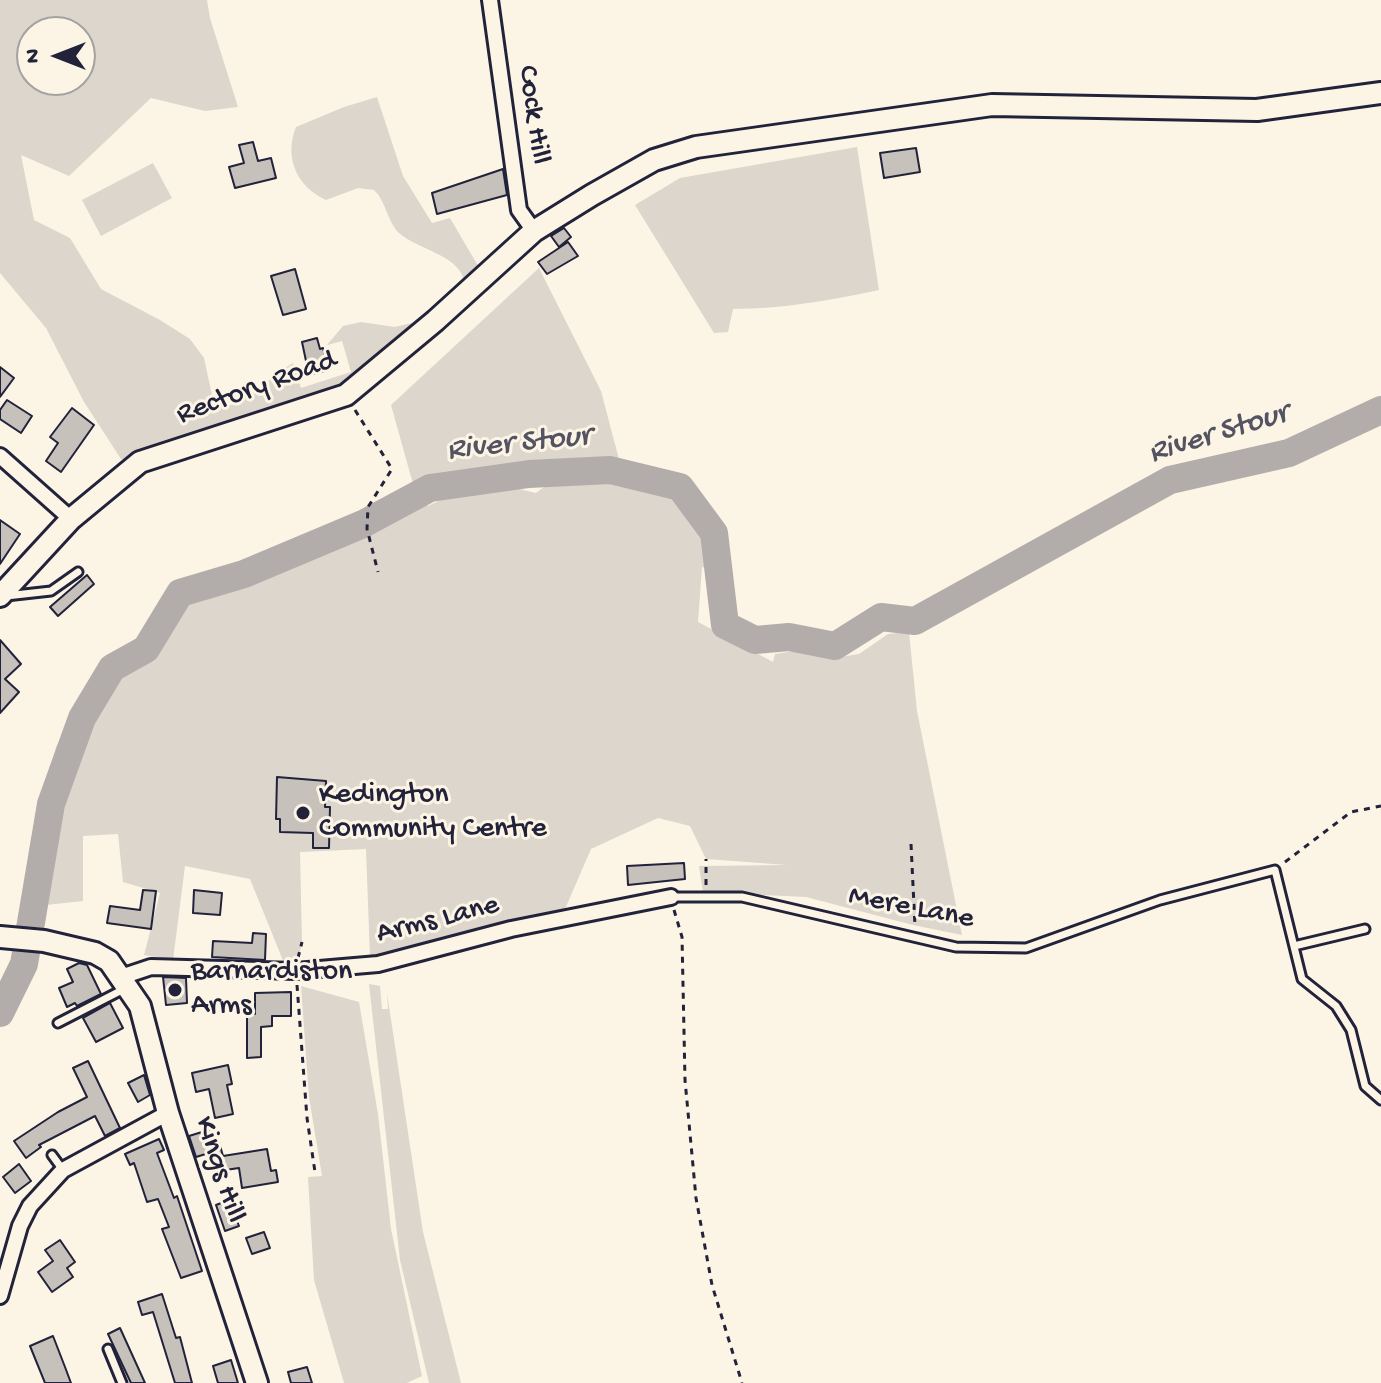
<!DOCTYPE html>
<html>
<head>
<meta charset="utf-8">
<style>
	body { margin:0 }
	#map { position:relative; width:1381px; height:1383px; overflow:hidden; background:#fcf5e5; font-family:"Gochi Hand",sans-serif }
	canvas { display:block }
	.north { position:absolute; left:16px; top:16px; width:80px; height:80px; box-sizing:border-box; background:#fcf5e5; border:2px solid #a5a1a1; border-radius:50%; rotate:270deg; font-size:22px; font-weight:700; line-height:32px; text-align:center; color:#22223b }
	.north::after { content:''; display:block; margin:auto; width:28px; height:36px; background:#22223b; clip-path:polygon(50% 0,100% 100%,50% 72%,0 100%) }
</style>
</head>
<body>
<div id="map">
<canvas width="1381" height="1383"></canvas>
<div class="north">N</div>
</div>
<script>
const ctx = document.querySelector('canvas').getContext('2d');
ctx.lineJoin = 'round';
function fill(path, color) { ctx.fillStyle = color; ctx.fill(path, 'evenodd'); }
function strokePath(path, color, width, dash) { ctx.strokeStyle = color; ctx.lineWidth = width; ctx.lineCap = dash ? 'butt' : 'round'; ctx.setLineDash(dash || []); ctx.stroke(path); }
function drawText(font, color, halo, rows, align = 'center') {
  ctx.font = font + ' "Gochi Hand",sans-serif'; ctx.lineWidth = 6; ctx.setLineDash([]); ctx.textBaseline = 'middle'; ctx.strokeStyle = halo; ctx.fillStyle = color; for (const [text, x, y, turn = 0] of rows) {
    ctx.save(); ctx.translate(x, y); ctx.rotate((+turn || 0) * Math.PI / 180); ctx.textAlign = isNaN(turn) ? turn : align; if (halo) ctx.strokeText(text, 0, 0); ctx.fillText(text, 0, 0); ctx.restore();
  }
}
fill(new Path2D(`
	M0 0H207L210 18 238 107 205 111 151 98 69 176 21 155 34 220 70 238 101 289 160 320 190 339 204 358 212 395 220 406C242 408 273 374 293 363L301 388 351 372 342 341 327 345 343 326 361 322 395 327 428 319 360 383 130 463 121 459 84 402 46 328 0 273ZM32 32H80V80H32Z
	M377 97 403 176 432 223 450 218 481 271 465 285C462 255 420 251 399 233 387 221 386 201 374 190L358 188 326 200C296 186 284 157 296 127L344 107Z
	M857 147 879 290C831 300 782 309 733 309L728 332 714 333 635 205 680 178Z
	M153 163 172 198 101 236 82 200Z
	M539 268 601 391 620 463 601 461 461 478 450 481 435 491 416 492 428 506 459 491 515 488 536 493C557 475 586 477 613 483L617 479 643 480 682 499 704 520 713 536 721 574 702 567 698 622 773 662 775 654 807 649 840 657 859 654 888 634 909 632 917 711 962 935 913 925 806 897 703 892 699 866 787 865 706 859 690 826 658 818 591 849 565 909 490 930 370 957 366 849 300 852 302 942 296 971 284 963 250 879 185 866 173 960 144 955 160 893 123 882 118 834 83 836V901L46 905 42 933 19 931 25 915 42 804 56 747 81 700 114 663 142 642 173 594 190 583 247 566 415 491 391 405Z
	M17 947H35L0 1025V990Z
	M369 984 380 986 382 1009H388L387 993 423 1232 461 1383H429L400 1260Z
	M301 986 359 1002 378 1114 391 1229 422 1376 407 1383H344L314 1280 308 1177 322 1176 309 1097Z`), '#dcd6cc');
strokePath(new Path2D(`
	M0 1013 24 964 51 804 82 718 112 668 146 649 180 593 244 574 363 524 430 488 529 474 610 470 680 487 714 533 725 625 755 640 789 637 835 646 881 617 915 621 1170 480 1289 453 1381 410`), '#b2adab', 28);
const building = new Path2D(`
	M253 142 258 161 271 158 276 178 235 188 229 167 244 163 239 145Z
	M916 148 920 172 884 178 880 153Z
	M503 169 507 195 437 214 432 193Z
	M564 228 571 237 559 247 551 236Z
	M568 242 578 256 547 274 538 262Z
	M295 269 306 309 283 315 271 276Z
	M317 338 320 349 323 348 329 370 309 375 302 342Z
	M0 367 14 378 0 397Z
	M7 400 32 416 21 433 0 419V410Z
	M72 408 94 425 61 472 46 461 58 443 50 437Z
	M0 520 20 534 0 564Z
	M87 575 94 584 58 616 50 607Z
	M0 640 21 664 5 679 19 692 0 713Z
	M277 777 326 781 325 807H330L329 848H313V833L280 832V819H276Z
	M684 863 685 879 628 885 627 866Z
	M143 890 156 891 151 929 107 923 110 906 140 910Z
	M194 890 222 893 220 915 193 913Z
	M253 933 266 934 265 960 212 957 213 941 252 943Z
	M79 963 87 965 101 994 77 1006 75 1003 67 1007 59 988 73 982 67 969Z
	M163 977 186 978 187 1003 166 1005Z
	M291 992V1016H272V1026L261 1027V1057L247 1058V1014H255V993Z
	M110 1003 123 1028 96 1042 83 1018Z
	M88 1061 120 1128 105 1136 95 1116 39 1145 41 1147 26 1158 14 1141 58 1112 87 1097 73 1068Z
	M228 1065 232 1084 227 1085 233 1114 215 1118 209 1089 196 1092 192 1073Z
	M144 1075 150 1095 138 1102 128 1083Z
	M215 1128 223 1156 267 1149 271 1171 276 1170 278 1182 242 1188 239 1168 212 1172 209 1153 196 1157 189 1136Z
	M159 1139 164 1150 157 1153 174 1198 177 1196 202 1271 181 1278 162 1229 169 1227 158 1199 147 1202 134 1163 130 1165 125 1154Z
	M19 1164 31 1181 15 1193 3 1177Z
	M229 1200 239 1226 225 1231 216 1205Z
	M264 1232 270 1248 252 1254 246 1238Z
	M60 1240 75 1262 67 1268 73 1277 52 1292 38 1272 53 1261 45 1250Z
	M162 1294 176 1338 180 1337 192 1383H175L153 1312 142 1315 138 1302Z
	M120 1328 145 1383H131L108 1334Z
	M53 1336 65 1367 71 1383H45L30 1346Z
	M231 1360 238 1383H218L213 1366Z
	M307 1367 312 1383H291L288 1372Z`);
fill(building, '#c6c1bb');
strokePath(building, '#22223b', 2);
const lane = new Path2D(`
	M6 596 51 591 78 572
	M671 897H742L956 947 1026 948 1160 900 1275 870 1302 979 1336 1006 1351 1030 1365 1086 1381 1100
	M1294 946 1365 929
	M58 1023 126 988
	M52 1155 63 1170
	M108 1349 122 1383`);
const street = new Path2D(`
	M490 0 519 210 534 231
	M0 456 71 519
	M121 977 151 967 296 971 378 964 511 929 671 897
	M0 1296 20 1226 30 1206 63 1170 168 1113`);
const secondary = new Path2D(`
	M0 596 71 519 140 462 346 395 435 321 534 231 592 195 654 160 696 147 992 105 1257 110 1381 93
	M0 937 44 941 95 953 109 961 140 1006 168 1113 257 1383`);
strokePath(lane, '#22223b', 13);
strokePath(street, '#22223b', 20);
strokePath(secondary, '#22223b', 26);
strokePath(new Path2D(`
	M355 410 392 469 368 507 367 529 378 572
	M911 844 915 926
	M1285 862 1351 812 1381 806
	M706 885V859
	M674 910 682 937 685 1080 696 1198 712 1285 742 1383
	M298 958 302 942
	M297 985 307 1118 315 1172`), '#22223b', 3, [6, 6]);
strokePath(lane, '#fcf5e5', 7);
strokePath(street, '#fcf5e5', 14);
strokePath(secondary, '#fcf5e5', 20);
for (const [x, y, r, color] of [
	[303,813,8,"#22223b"],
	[175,990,8,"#22223b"]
]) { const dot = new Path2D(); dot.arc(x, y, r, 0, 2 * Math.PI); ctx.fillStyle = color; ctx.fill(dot); strokePath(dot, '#fcf5e5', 3); }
drawText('30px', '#22223b', '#fcf5e5', [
	["Cock Hill",532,115,82],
	["Rectory Road",257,389,-20],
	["Mere Lane",911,909,11],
	["Arms Lane",438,921,-14],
	["Kings Hill",218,1170,72]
]);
drawText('30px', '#22223b', '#fcf5e5', [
	["Kedington",319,796],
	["Community Centre",319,830],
	["Barnardiston",191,973],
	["Arms",191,1007]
], 'left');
drawText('italic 32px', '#545362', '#fcf5e5', [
	["River Stour",1219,435,-17],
	["River Stour",519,445,-6]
]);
</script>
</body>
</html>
